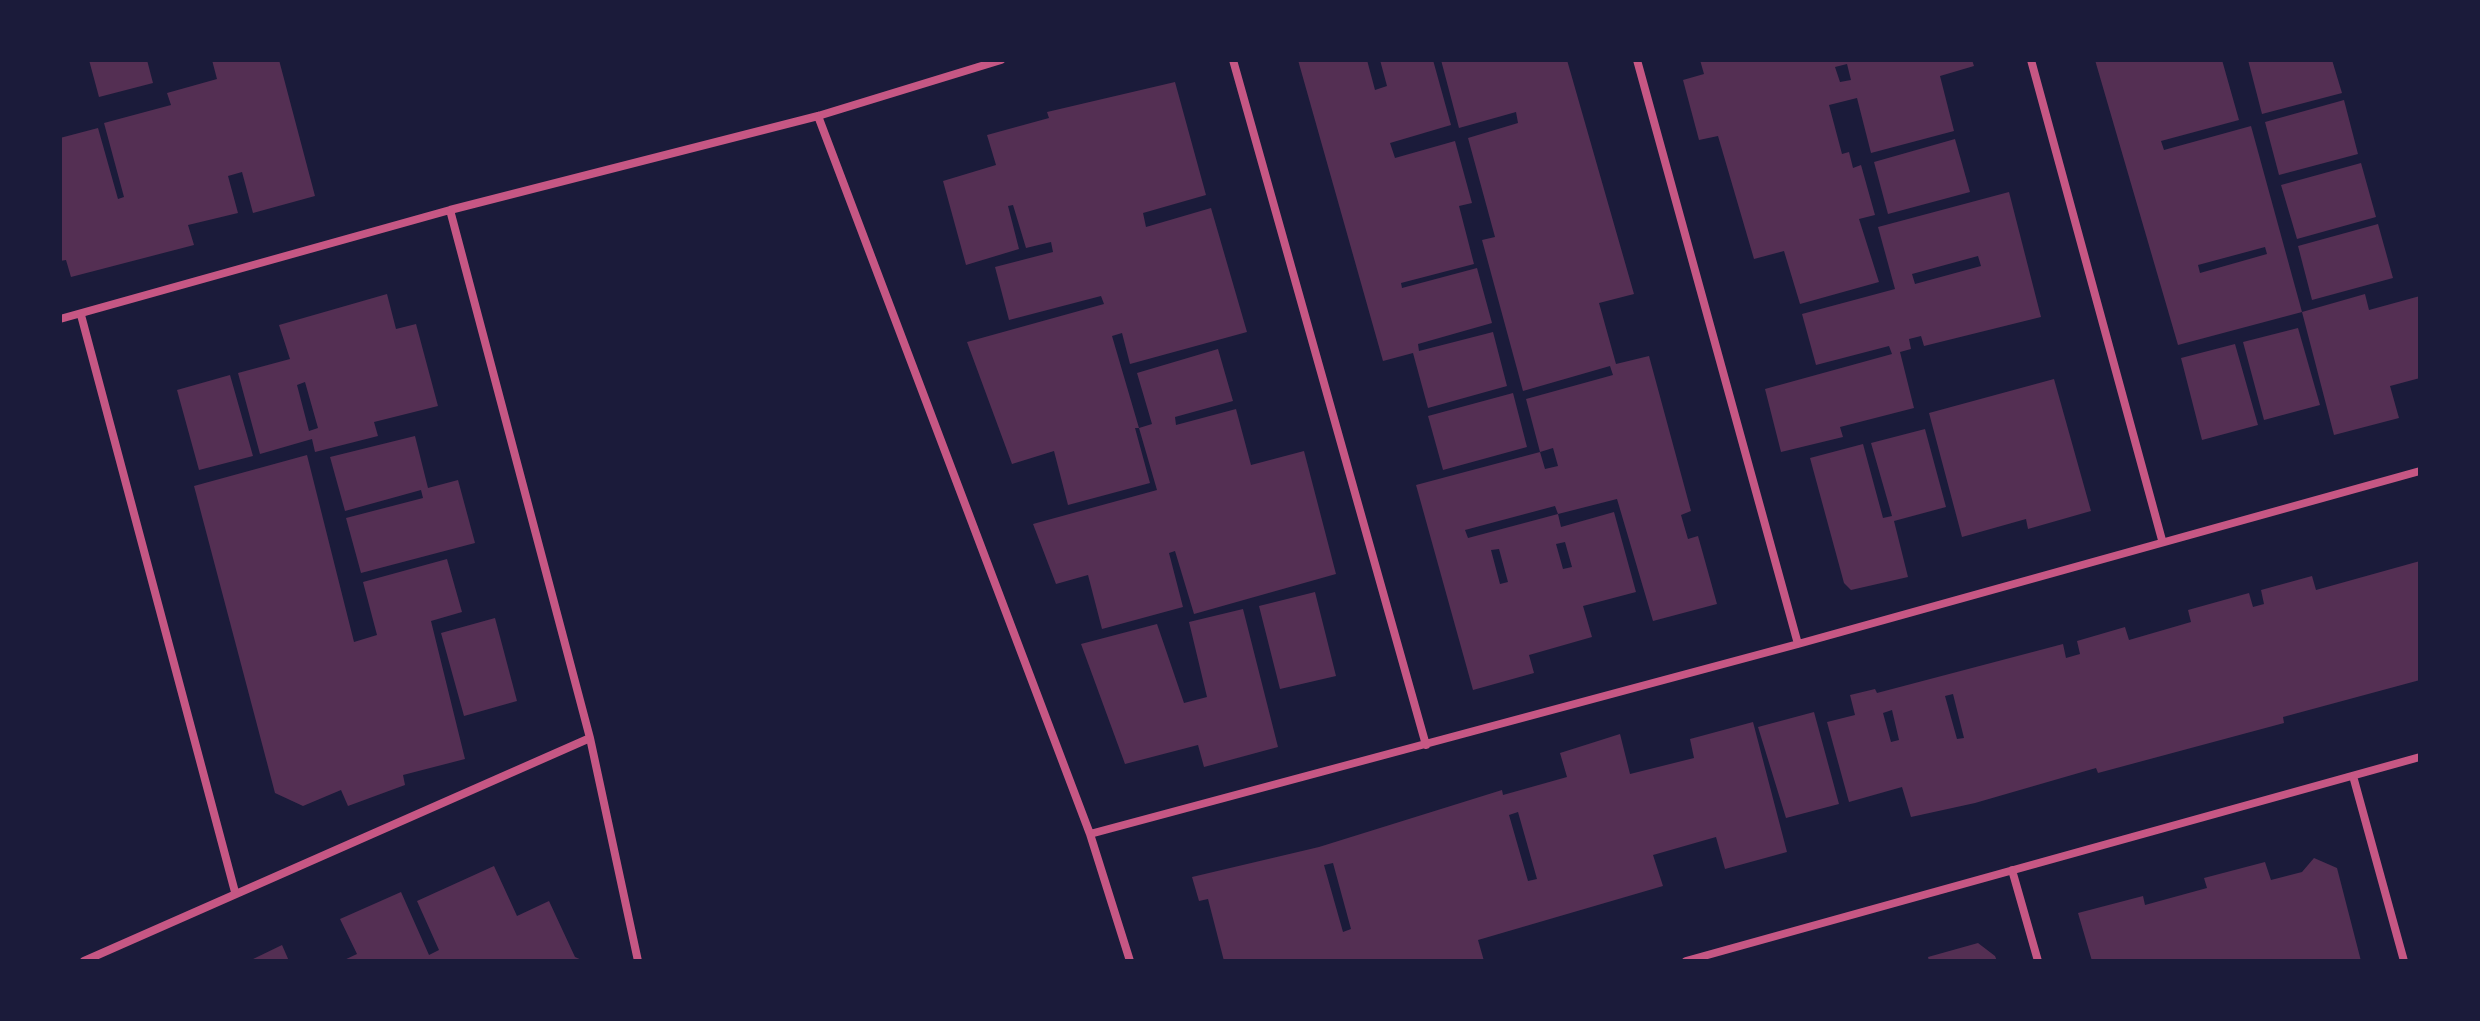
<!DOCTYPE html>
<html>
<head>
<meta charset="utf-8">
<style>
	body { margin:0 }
	#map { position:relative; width:2480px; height:1021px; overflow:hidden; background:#1b1b3a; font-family:"Varela Round",sans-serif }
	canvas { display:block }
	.frame { position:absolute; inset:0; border:62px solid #1b1b3a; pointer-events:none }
</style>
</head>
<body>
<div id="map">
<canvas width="2480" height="1021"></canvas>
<div class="frame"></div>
</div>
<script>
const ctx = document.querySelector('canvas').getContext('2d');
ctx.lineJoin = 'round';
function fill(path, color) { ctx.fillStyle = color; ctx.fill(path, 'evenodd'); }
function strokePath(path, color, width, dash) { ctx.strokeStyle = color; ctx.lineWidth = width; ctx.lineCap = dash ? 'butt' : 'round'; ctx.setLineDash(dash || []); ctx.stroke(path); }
fill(new Path2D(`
	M89 60H147L153 83 99 97Z
	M212 60H279L315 196 253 213 242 172 228 176 238 213 188 225 194 245 71 277 66 260 60 261V138L98 128 118 199 124 197 104 123 171 105 167 93 217 79Z
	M1298 60H1367L1375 90 1387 86 1380 60H1433L1451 125 1390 143 1395 158 1455 141 1472 203 1459 206 1474 264 1401 283 1402 288 1477 268 1492 323 1418 344 1419 351 1493 332 1507 386 1428 408 1413 353 1383 361Z
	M1441 60H1567L1634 294 1599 303 1616 364 1649 356 1691 511 1681 515 1688 539 1698 536 1717 604 1653 621 1617 499 1558 514 1555 506 1465 530 1468 538 1558 514 1561 527 1614 512 1636 592 1583 606 1592 637 1529 655 1534 673 1473 690 1416 485 1540 452 1526 399 1613 375 1610 366 1523 391 1482 240 1495 237 1468 138 1518 123 1516 112 1459 128ZM1553 448 1558 466 1545 469 1540 452ZM1565 542 1572 567 1563 569 1556 544ZM1499 549 1508 582 1500 584 1491 550Z
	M1700 60H1972L1974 66 1940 76 1954 131 1871 153 1857 98 1829 105 1842 154 1849 152 1853 168 1861 165 1875 215 1859 219 1879 282 1800 304 1784 251 1754 259 1718 136 1699 140 1683 80 1704 74ZM1847 64 1851 80 1840 82 1835 67Z
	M2095 60H2222L2239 120 2161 141 2164 150 2251 126 2302 312 2178 345ZM2265 247 2267 254 2200 273 2198 265Z
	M2248 60H2332L2342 93 2262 114Z
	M1175 82 1206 195 1143 213 1146 227 1211 208 1247 332 1130 364 1122 333 1112 336 1139 428H1135L1150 483 1068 505 1054 451 1012 464 967 342 1104 304 1101 296 1009 320 995 267 1053 252 1051 242 1026 248 1013 205 1008 206 1019 249 966 265 943 181 996 165 987 135 1049 118 1047 112Z
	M2344 100 2358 154 2279 175 2265 122Z
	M1955 139 1970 192 1888 214 1874 162Z
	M2361 163 2376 217 2297 239 2281 185Z
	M2009 192 2041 317 1924 346 1921 336 1909 339 1911 349 1900 352 1914 408 1840 427 1843 437 1781 452 1765 389 1892 354 1889 346 1816 365 1802 314 1895 289 1878 227ZM1978 256 1981 266 1915 284 1912 274Z
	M2378 224 2393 278 2312 300 2298 246Z
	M387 294 396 329 416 324 438 406 374 422 378 436 315 452 312 439 260 454 238 373 290 359 279 325ZM305 382 318 428 309 431 297 385Z
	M2365 294 2369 310 2420 296V378L2390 386 2399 418 2334 435 2302 312Z
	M2298 328 2320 405 2264 420 2243 342Z
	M2235 344 2258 425 2202 440 2181 358Z
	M1218 349 1233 401 1175 417 1176 425 1236 409 1251 465 1304 451 1336 574 1194 614 1175 551 1169 553 1183 607 1102 629 1088 575 1056 584 1033 524 1157 490 1139 428 1152 424 1137 373Z
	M230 375 253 456 199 470 177 390Z
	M2054 379 2091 511 2028 529 2026 519 1962 537 1929 413Z
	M1513 393 1527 447 1443 470 1428 416Z
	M1925 429 1946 507 1894 521 1908 577 1851 590 1844 583 1810 458 1863 444 1883 518 1892 516 1871 443Z
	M415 436 428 488 458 480 475 543 361 573 346 518 423 498 421 490 345 511 330 457Z
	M307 455 354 642 377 635 363 582 447 559 462 612 431 621 465 759 403 775 405 785 348 806 341 790 303 806 275 793 194 486Z
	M2420 561V680L2283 717 2284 723 2098 773 2096 768 1975 803 1911 817 1902 787 1849 802 1827 722 1855 715 1850 695 1875 689 1877 693 2063 644 2066 658 2080 654 2077 641 2125 627 2129 640 2191 622 2188 610 2249 593 2253 607 2264 604 2261 590 2312 576 2316 590ZM1953 694 1964 738 1957 739 1945 696ZM1892 710 1899 740 1891 742 1883 713Z
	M1315 592 1336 676 1280 689 1259 606Z
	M1243 609 1278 747 1204 767 1198 745 1125 764 1081 644 1157 624 1184 703 1207 697 1189 622Z
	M495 618 517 701 464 716 441 633Z
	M1814 712 1839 804 1786 818 1758 727Z
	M1753 722 1787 852 1725 869 1716 837 1653 855 1663 886 1478 940 1484 961H1224L1208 899 1199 901 1192 877 1319 847 1502 790 1503 795 1567 777 1560 753 1620 734 1630 774 1694 758 1690 739ZM1518 812 1537 879 1528 881 1509 815ZM1333 863 1351 929 1343 932 1324 865Z
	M2314 858 2337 868 2361 961H2092L2078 913 2143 896 2145 905 2207 888 2204 878 2265 862 2271 880 2302 872Z
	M494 866 517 916 549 901 575 957 584 961H342L357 954 340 919 401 892 429 955 439 950 417 901Z
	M1978 943 1995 956 1997 961H1929L1928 957Z
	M282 945 289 961H249Z`), '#542f53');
strokePath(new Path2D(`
	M1233 60 1426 745
	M1637 60 1798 644
	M2031 60 2162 540
	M818 116 1090 834 1130 961
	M450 210 590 738 638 961
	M81 315 235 892
	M60 319 450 210 818 116 1001 60
	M2353 776 2404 961
	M1090 834 1798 644 2420 471
	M2012 870 2038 961
	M84 961 590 738
	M1686 961 2420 757`), '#c65784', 8);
</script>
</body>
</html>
